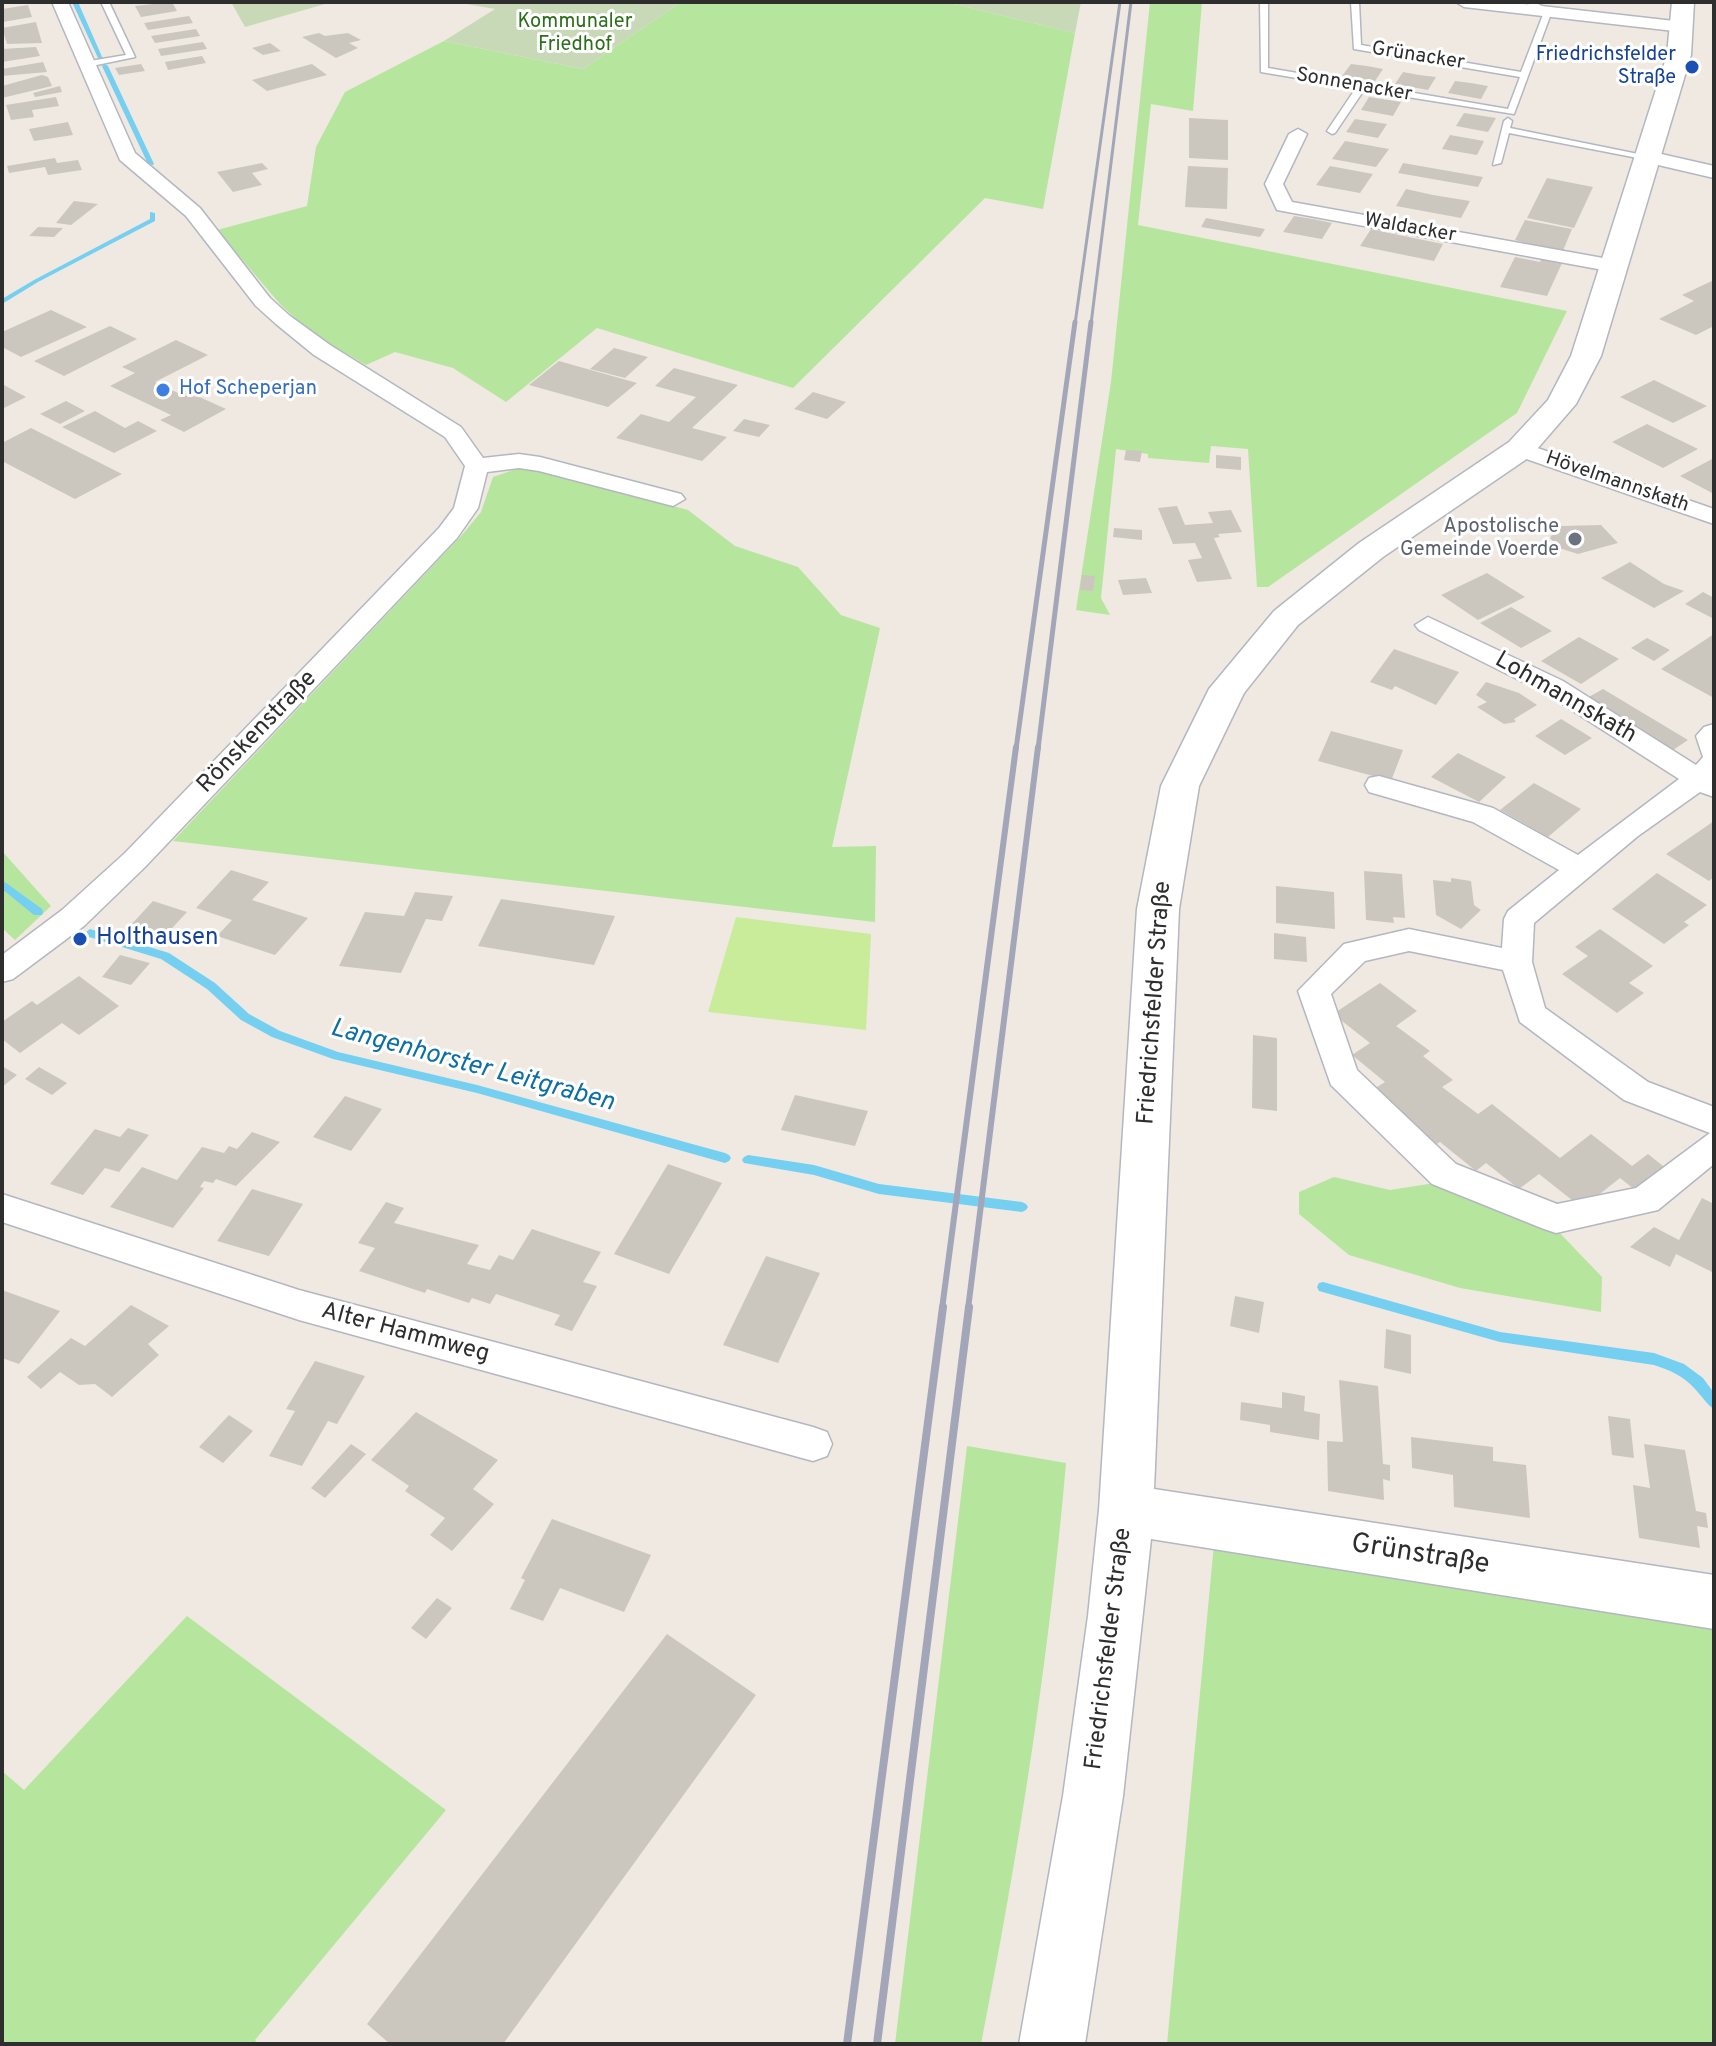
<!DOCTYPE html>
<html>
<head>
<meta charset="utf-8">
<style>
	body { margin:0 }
	#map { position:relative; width:1716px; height:2046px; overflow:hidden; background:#efe9e1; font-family:Overpass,sans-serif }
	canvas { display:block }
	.frame { position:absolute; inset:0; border:4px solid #2e2e2e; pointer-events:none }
</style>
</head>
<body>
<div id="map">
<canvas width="1716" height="2046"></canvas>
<div class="frame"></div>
</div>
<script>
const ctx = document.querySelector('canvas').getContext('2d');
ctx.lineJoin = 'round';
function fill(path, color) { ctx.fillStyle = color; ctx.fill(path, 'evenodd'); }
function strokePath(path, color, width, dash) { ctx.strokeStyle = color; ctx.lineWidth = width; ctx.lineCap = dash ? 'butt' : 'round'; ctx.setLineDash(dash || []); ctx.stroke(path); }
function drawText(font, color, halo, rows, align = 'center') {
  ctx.font = font + ' Overpass,sans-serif'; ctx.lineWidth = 6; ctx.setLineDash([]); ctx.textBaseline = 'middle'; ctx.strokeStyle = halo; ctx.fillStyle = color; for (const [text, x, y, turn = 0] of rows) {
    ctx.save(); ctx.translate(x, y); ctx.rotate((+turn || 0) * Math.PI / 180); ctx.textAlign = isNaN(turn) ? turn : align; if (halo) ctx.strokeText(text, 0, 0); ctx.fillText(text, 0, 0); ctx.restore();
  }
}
fill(new Path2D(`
	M681 2H946L1075 33 1043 209 985 198 793 388 597 328 506 402 453 368 395 352 366 365 311 333 280 304 217 230 307 206 316 147 345 92 444 41 583 69Z
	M1150 2H1202L1193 111 1151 104 1138 225 1567 311 1517 413 1268 587H1257L1248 449 1211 446 1209 463 1148 458V454L1116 449 1101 598 1110 615 1076 610 1111 382Z
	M522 467 688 510 735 546 798 567 841 615 880 628 832 847 876 846 875 922 173 841 462 535 481 512 493 477Z
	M2 851 51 906 15 940 2 928Z
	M1334 1177 1390 1190 1441 1182 1553 1226 1602 1277 1601 1312 1460 1288 1349 1255 1299 1214V1192Z
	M967 1446 1066 1463C1049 1659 1019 1851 981 2044H895Z
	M1214 1544 1714 1624V2044H1167Z
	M187 1616 446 1810 255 2040 258 2044H2V1771L24 1790Z`), '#b6e59e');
fill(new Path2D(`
	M231 2H332L245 27Z
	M455 2H681L583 69 444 41 495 9Z
	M946 2H1081L1075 33Z`), '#c8d9b8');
fill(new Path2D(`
	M736 917 871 934 866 1030 708 1012Z`), '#c9ec9a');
fill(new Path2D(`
	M72 2H78L103 59 98 58Z
	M105 64 108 66 154 164 153 165 148 164 102 66Z
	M150 212 155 213V221L38 282 2 304V299L34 280 150 219Z
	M2 880 42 909 43 912 42 915H34L2 889Z
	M90 929 169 953 215 983 249 1014 280 1031 338 1052 477 1085 725 1153 729 1155 731 1158 729 1161 725 1163 477 1093 333 1059 272 1037 241 1020 207 989 161 959 86 936 85 933Z
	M748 1155 814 1165 879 1184 1022 1202 1026 1204 1028 1207 1026 1210 1022 1212 879 1194 814 1175 744 1163 742 1160 744 1157Z
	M1323 1282 1500 1332 1654 1353 1684 1364 1703 1378 1714 1393V1409C1706 1404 1702 1396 1695 1389 1684 1376 1669 1370 1654 1365L1500 1342 1319 1291 1317 1287 1319 1283Z`), '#75cff0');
fill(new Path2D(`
	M172 2 177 11 141 17 135 6Z
	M28 5 32 17 3 22 2 9Z
	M189 16 193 23 148 30 144 23Z
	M36 22 42 43 7 44 2 28Z
	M196 29 200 36 155 43 151 36Z
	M319 33 325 36 348 33 361 40 349 43 358 48 336 58 302 37Z
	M203 42 207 49 161 56 158 49Z
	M270 43 281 51 263 55 252 48Z
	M36 47 40 56 2 62V49Z
	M202 56 206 63 168 70 165 62Z
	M43 62 47 72 2 76V69Z
	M141 64 145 71 119 75 115 68Z
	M312 64 327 75 267 91 252 80Z
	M1351 64 1367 66 1383 69 1375 81 1342 76Z
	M1403 72 1419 75 1436 77 1428 90 1395 84Z
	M42 75 48 77 52 86 2 98V86Z
	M1455 81 1471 83 1488 86 1481 99 1448 93Z
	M60 86 62 92 35 97 33 93Z
	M56 97 59 106 32 110 34 117 11 120 6 105Z
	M1369 97 1401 102 1393 116 1361 110Z
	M1464 113 1496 118 1488 132 1456 126Z
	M1189 118 1228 120V160L1189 158Z
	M1355 119 1387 124 1378 138 1346 132Z
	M68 122 73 135 34 141 29 129Z
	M1450 135 1484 141 1477 155 1442 149Z
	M1345 141 1389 149 1376 167 1332 159Z
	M55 158 57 163 78 160 82 170 48 175 45 167 9 173 7 166Z
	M262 163 268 169 252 173 262 185 233 192 217 172Z
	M1403 163 1483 177 1478 187 1398 173Z
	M1188 166 1228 168 1227 209 1185 207Z
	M1330 166 1373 174 1360 193 1316 185Z
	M1547 178 1593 187 1574 228 1527 218Z
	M1406 189 1433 195 1470 201 1461 218 1396 206Z
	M74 201 98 204 71 225 56 223Z
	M1294 216 1313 219 1332 223 1322 239 1283 232Z
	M1206 218 1265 229 1260 237 1201 227Z
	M1525 220 1572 229 1562 253 1515 240Z
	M38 227 63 228 54 237 29 236Z
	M1371 229 1389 233 1443 244 1434 261 1360 246Z
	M1515 257 1540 262 1542 257 1563 261 1547 296 1500 287Z
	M1714 280V326L1696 335 1659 319 1694 301 1682 295Z
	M51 310 87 327 21 357 2 347V332Z
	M110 326 137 339 64 376 34 361Z
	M176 340 208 355 155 382 178 393 184 390 226 409 184 432 160 420 171 415 110 386 135 373 122 367Z
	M614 348 648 357 625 378 590 369Z
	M559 361 637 383 608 407 529 385Z
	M674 368 738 385 692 428 727 437 702 461 616 438 641 414 669 422 696 397 655 386Z
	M1654 380 1707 406 1673 423 1620 397Z
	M2 384 26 397 2 409Z
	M813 392 846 402 827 419 794 409Z
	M66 401 85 411 60 424 40 414Z
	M95 411 125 428 138 421 157 431 114 453 62 427Z
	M744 419 770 425 759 437 733 431Z
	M1647 424 1698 449 1663 468 1612 442Z
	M31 428 122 474 75 499 2 461V443Z
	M1126 450 1142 451 1140 462 1124 460Z
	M1216 455 1241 457V470L1216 468Z
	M1714 458V494L1680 476Z
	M1177 506 1185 525 1213 523 1208 512 1231 510 1242 532 1218 534 1220 537 1214 538 1232 579 1197 582 1188 560 1202 558 1195 543 1173 544 1158 508Z
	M1601 525 1618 543 1578 554 1559 548 1550 538 1555 529 1562 526Z
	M1114 528 1142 530V540L1113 537Z
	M1630 562 1664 584 1684 591 1654 608 1601 578Z
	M1487 573 1525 597 1478 620 1441 595Z
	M1082 575 1095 576 1093 591 1080 590Z
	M1146 578 1152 593 1123 595 1118 580Z
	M1703 592 1714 598V619L1685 604Z
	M1511 607 1552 631 1521 648 1480 623Z
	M1714 634V698L1661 669Z
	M1579 637 1619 659 1581 684 1541 661Z
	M1647 638 1670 650 1654 661 1631 648Z
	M1394 649 1459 672 1436 705 1395 686 1392 690 1370 682Z
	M1486 682 1519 693 1537 705 1514 719 1516 722 1504 724 1477 707 1487 702 1476 695Z
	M1603 689 1688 740 1673 750 1587 698Z
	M1561 719 1592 738 1565 755 1535 736Z
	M1331 731 1403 750 1391 781 1318 761Z
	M1458 753 1506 777 1479 802 1431 777Z
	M1534 783 1581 809 1548 837 1500 810Z
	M1714 821V877L1709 881 1666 854Z
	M231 870 269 882 252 900 308 918 275 955 217 936 232 920 196 908Z
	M1364 871 1402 874 1405 918 1393 917 1394 923 1366 920Z
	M1657 873 1707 905 1684 922 1689 925 1664 944 1612 909Z
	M1451 878 1471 881 1474 905 1481 910 1461 929 1436 915 1433 880 1451 882Z
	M1276 886 1334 892 1335 929 1276 923Z
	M415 892 453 896 442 921 426 919 401 973 339 966 365 912 404 916Z
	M501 899 615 916 594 965 478 946Z
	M153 901 187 912 163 938 129 927Z
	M1600 929 1653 966 1629 983 1644 993 1617 1013 1562 974 1588 956 1575 947Z
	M1274 933 1306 937 1307 962 1274 959Z
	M120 955 150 963 131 985 102 977Z
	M79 976 119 1006 79 1035 62 1023 20 1053 2 1039V1022L32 1001 37 1005Z
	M1380 983 1417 1011 1396 1026 1430 1051 1423 1056 1453 1080 1442 1087 1478 1114 1492 1104 1560 1158 1591 1134 1632 1166 1648 1154 1668 1170 1639 1193 1620 1178 1582 1208 1539 1174 1519 1189 1486 1163 1476 1171 1440 1142 1435 1145 1400 1117 1404 1114 1374 1089 1385 1082 1352 1055 1370 1043 1333 1014Z
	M1253 1035 1277 1038V1111L1252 1108Z
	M2 1066 17 1075 2 1087Z
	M39 1067 67 1083 52 1095 25 1079Z
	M795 1095 868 1111 855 1146 781 1130Z
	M345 1096 382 1109 351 1151 313 1137Z
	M128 1128 149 1135 119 1172 105 1168 83 1195 50 1184 95 1129 120 1137Z
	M252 1132 280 1142 236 1186 216 1179 213 1183 204 1181 200 1187 204 1188 173 1228 110 1207 142 1167 177 1180 202 1147 224 1153 229 1146 237 1149Z
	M668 1164 722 1183 669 1274 614 1254Z
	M252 1189 303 1204 269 1256 217 1241Z
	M1702 1198 1714 1204V1273L1676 1254 1670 1267 1630 1247 1654 1227 1679 1240Z
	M386 1202 404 1208 394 1223 479 1245 467 1264 490 1270 499 1255 513 1260 532 1229 601 1252 583 1282 597 1286 572 1331 554 1325 560 1315 496 1294 490 1304 472 1298 469 1303 427 1289 425 1293 359 1271 375 1248 358 1243Z
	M766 1256 820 1273 778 1363 723 1345Z
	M2 1290 60 1311 19 1364 2 1358Z
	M1235 1296 1264 1302 1259 1333 1230 1326Z
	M131 1305 169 1326 148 1344 159 1355 112 1397 95 1384 79 1385 60 1372 41 1389 27 1377 71 1338 85 1346Z
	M1386 1329 1411 1335V1374L1384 1368Z
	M315 1361 365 1376 337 1424 328 1421 302 1466 269 1456 295 1411 286 1409Z
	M1339 1380 1378 1386 1383 1464 1390 1465V1481L1383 1479 1384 1500 1328 1491 1327 1441 1343 1442Z
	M1282 1392 1305 1396 1304 1411 1320 1414 1319 1440 1270 1432V1425L1240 1420 1241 1402 1282 1408Z
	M416 1412 498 1460 473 1489 494 1504 452 1551 430 1535 445 1518 405 1491 409 1486 371 1460Z
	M229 1415 253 1431 223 1463 199 1447Z
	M1608 1416 1630 1419 1634 1458 1612 1455Z
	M1411 1437 1493 1447V1461L1526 1465 1530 1518 1454 1507 1453 1475 1412 1468Z
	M351 1444 366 1454 325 1498 311 1488Z
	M1644 1444 1685 1450 1696 1511 1706 1513 1708 1528 1697 1526 1700 1548 1639 1538 1633 1485 1650 1488Z
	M552 1519 651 1555 624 1612 560 1588 543 1621 510 1609 525 1580 521 1578Z
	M437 1598 452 1608 426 1639 411 1628Z
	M667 1634 756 1695 503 2044H390L367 2024Z`), '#cbc7bf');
const lane = new Path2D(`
	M101 2H109L135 57 87 67 84 66V62L126 55Z
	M1260 2H1268V68L1508 109 1520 77 1354 49 1351 2H1359L1361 45 1521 72 1544 12 1523 2H1534L1552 11 1514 114 1364 90 1335 133 1332 134 1327 131 1356 88 1261 72Z
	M1508 118 1512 121 1510 128 1653 157 1648 160 1509 133 1501 163 1493 165 1504 121Z`);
const street = new Path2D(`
	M52 2H68L135 153 200 208 270 298 290 316 330 345 461 427 483 458 519 454 540 457 681 494 685 499 673 506 539 471 519 468 487 472 478 508 457 538 145 867 84 926 13 979 2 982V955L62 910 125 853 439 528 454 508 465 466 445 437 314 355 276 324 256 306 186 216 120 160Z
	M1456 2H1506L1683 22 1691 27 1683 32 1464 7Z
	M1298 129 1307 134 1283 184 1292 202 1614 260 1624 266 1614 272 1277 210 1265 184 1289 134Z
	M1648 151 1714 166V178L1641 161V153Z
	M1520 442 1714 509V524L1512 454 1508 449 1512 444Z
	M1428 617 1563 681 1696 765 1703 757 1696 736 1704 727 1714 724V797L1700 792 1638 836 1534 923 1532 962 1545 1008 1648 1082 1714 1107V1164L1658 1210 1556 1233 1544 1229 1432 1184 1331 1085 1298 991 1344 944 1409 929 1502 948 1504 919 1508 911 1559 870 1473 822 1369 792 1365 785 1369 778 1379 776 1493 808 1578 855 1679 779 1545 693 1419 630 1415 625ZM1409 951 1503 970 1520 1022 1624 1100 1710 1133 1636 1188 1557 1204 1456 1164 1357 1070 1331 994 1365 961Z
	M2 1194 299 1290 813 1427 827 1432 832 1444 827 1456 813 1461 299 1320 2 1222Z`);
const secondary = new Path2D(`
	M1672 2H1694L1691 55 1601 356 1576 404 1531 456 1383 557 1298 625 1244 693 1199 786 1179 909 1154 1489 1714 1575V1629L1151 1539 1123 1796 1085 2044H1019L1063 1796 1088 1616 1099 1510 1137 909 1161 786 1209 689 1274 611 1359 543 1509 442 1548 400 1571 356 1667 55Z`);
strokePath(lane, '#b4b7c1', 3);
strokePath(street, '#b4b7c1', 3);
strokePath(secondary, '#b4b7c1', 3);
fill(lane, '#fff');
fill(street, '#fff');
fill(secondary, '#fff');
strokePath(new Path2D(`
	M1075 324 1120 2
	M1091 324 1131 2`), '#a3a6b8', 3);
strokePath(new Path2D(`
	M1016 749 1075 322
	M1038 749 1091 322`), '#a3a6b8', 5);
strokePath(new Path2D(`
	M942 1309 1016 747
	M968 1309 1038 747`), '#a3a6b8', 6);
strokePath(new Path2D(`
	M847 2044 943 1307
	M877 2044 969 1307`), '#a3a6b8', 8);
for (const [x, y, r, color] of [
	[1692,67,8,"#1a4fb4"],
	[163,390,8,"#3f7fe0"],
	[1575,539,8,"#6b7280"],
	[80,939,8,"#1a4fb4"]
]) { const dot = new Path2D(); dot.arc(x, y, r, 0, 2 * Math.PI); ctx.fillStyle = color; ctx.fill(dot); strokePath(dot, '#fff', 3); }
drawText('20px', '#2c6e1b', '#fff', [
	["Kommunaler",575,23],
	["Friedhof",575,46]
]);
drawText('20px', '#164399', '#fff', [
	["Friedrichsfelder",1676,56],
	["Straße",1676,79]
], 'right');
drawText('20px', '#2e2e2e', '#fff', [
	["Grünacker",1418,57,9],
	["Sonnenacker",1354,86,10],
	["Waldacker",1410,229,10],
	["Hövelmannskath",1617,483,19]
]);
drawText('20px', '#366cbe', '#fff', [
	["Hof Scheperjan",179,390]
], 'left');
drawText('20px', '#5b616d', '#fff', [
	["Apostolische",1559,528],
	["Gemeinde Voerde",1559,551]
], 'right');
drawText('24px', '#2e2e2e', '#fff', [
	["Lohmannskath",1565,699,30],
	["Rönskenstraße",258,733,-46],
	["Friedrichsfelder Straße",1156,1003,-86],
	["Alter Hammweg",405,1334,15],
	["Friedrichsfelder Straße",1110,1649,-83]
]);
drawText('24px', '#164399', '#fff', [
	["Holthausen",96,939]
], 'left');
drawText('italic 26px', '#0d6fa3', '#fff', [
	["Langenhorster Leitgraben",472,1067,15]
]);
drawText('28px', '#2e2e2e', '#fff', [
	["Grünstraße",1420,1556,9]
]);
</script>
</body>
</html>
